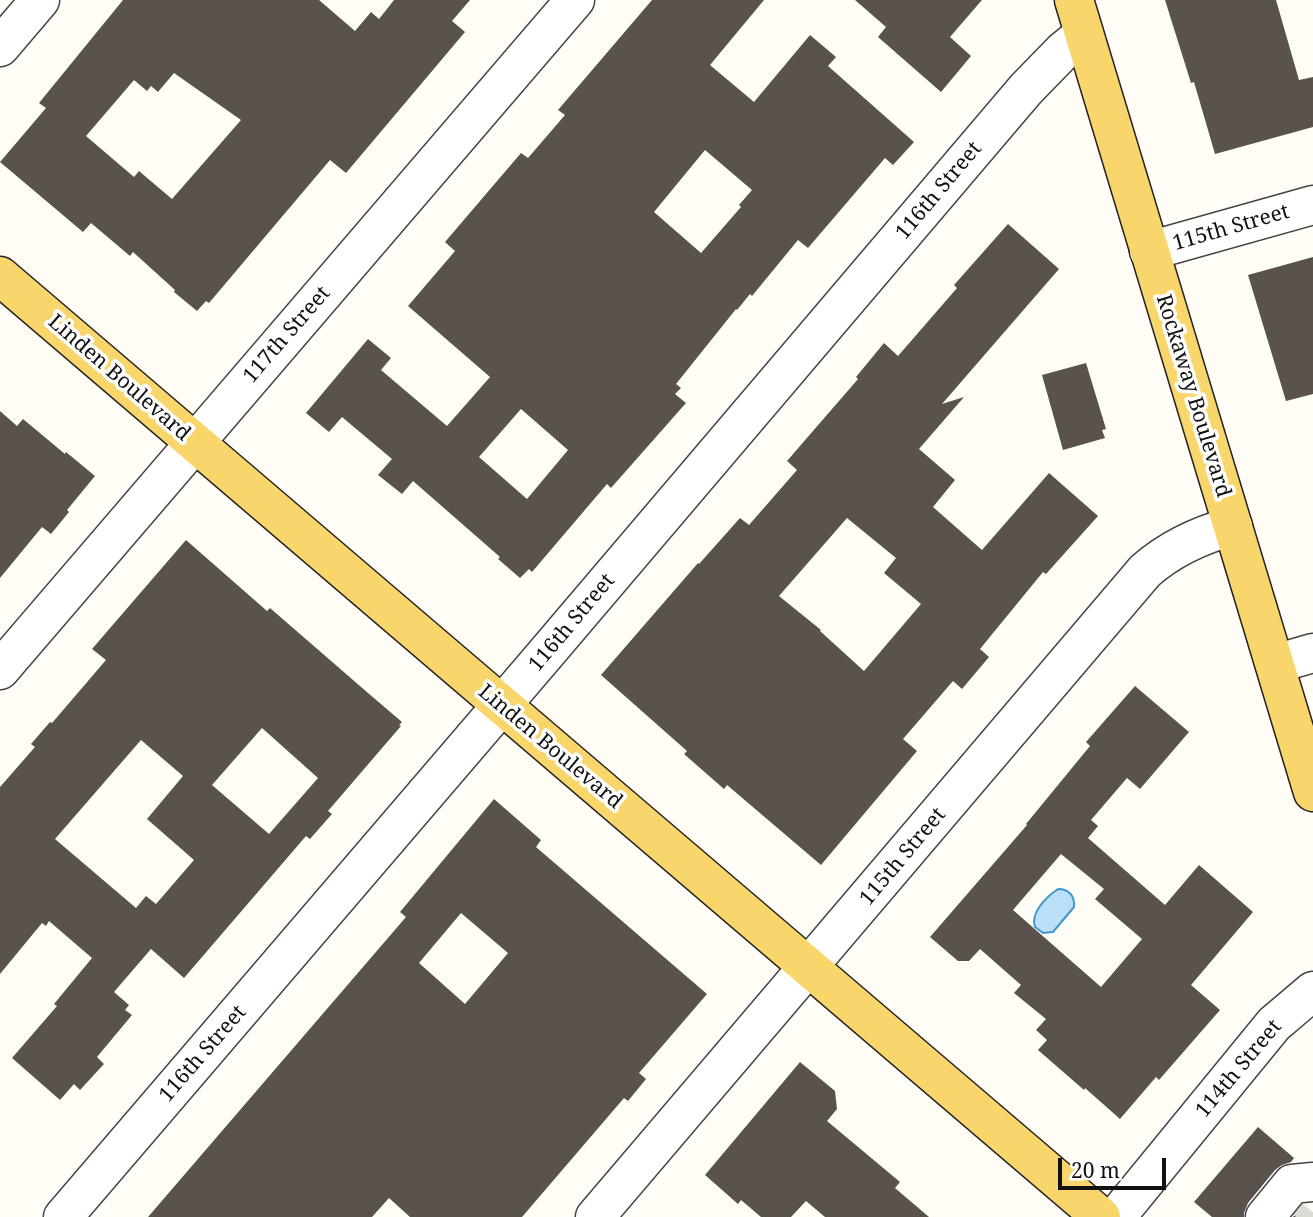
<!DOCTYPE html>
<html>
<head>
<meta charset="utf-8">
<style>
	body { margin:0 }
	#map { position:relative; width:1313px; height:1217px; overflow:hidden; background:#fffdf5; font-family:"Noto Serif",serif }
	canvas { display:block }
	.scale { position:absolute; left:1058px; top:1158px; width:108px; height:32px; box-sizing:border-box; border:4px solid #111; border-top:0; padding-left:9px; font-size:21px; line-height:24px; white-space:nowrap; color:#111; -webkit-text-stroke:5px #fff; paint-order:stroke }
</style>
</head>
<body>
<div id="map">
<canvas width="1313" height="1217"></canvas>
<div class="scale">20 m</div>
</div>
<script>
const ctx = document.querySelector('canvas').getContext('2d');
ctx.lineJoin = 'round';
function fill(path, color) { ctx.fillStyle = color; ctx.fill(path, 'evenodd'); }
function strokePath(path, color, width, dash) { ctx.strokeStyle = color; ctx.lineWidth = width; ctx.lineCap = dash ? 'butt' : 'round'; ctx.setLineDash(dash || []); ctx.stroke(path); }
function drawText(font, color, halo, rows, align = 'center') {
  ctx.font = font + ' "Noto Serif",serif'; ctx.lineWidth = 7; ctx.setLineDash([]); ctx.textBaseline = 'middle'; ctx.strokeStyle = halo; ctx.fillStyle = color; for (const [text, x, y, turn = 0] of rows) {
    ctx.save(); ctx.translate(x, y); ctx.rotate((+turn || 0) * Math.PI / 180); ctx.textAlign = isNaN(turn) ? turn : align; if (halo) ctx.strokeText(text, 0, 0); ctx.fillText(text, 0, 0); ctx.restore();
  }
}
const water = new Path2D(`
	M1058 889C1069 889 1075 896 1074 907L1053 932 1043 933 1035 927C1030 913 1046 897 1058 889Z`);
fill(water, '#b9e0f7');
strokePath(water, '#3f96cf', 2);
fill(new Path2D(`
	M123 0H319L355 31 371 12 379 19 394 0H470L452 21 465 32 346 173 330 160 209 303 206 301 197 311 174 292 175 290 133 252 130 256 91 223 83 232 0 162 46 108 39 103ZM174 73 241 120 172 199 139 171 134 177 86 136 134 80 147 91 151 86 158 92Z
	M652 0H764L710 65 754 102 810 35 836 57 828 66 914 142 893 165 885 158 808 248 798 240 752 296 750 294 737 310 736 309 676 384 681 388 675 394 686 403 611 488 607 484 532 572 529 569 520 578 498 559 500 557 413 481 402 494 378 475 392 459 342 417 329 432 306 413 368 339 391 358 381 370 447 426 490 377 408 306 455 251 445 242 521 153 528 158 565 115 558 110ZM705 150 752 190 739 205 741 207 701 253 654 212ZM521 409 568 450 527 499 479 457Z
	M855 0H982L950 37 971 56 941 92 878 37 886 27Z
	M1165 0H1276L1299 80 1313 77V127L1215 154 1194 82 1191 83Z
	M1008 224 1059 269 942 404 964 397 919 449 955 480 933 507 982 550 1049 473 1098 516 1046 574 1043 572 980 649 989 657 962 689 953 681 903 739 917 751 821 865 727 785 724 789 684 754 687 751 601 675 698 563 699 564 740 518 749 525 797 470 787 461 858 379 856 377 884 343 898 356 957 288 954 285ZM847 518 896 558 884 573 921 604 864 671 820 631 821 630 779 596Z
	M1313 257V394L1286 401 1248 275Z
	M1086 363 1106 429 1102 430 1105 438 1063 450 1042 375Z
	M0 411 17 426 23 419 65 454 66 452 95 476 67 510 69 512 51 534 42 527 0 578Z
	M186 540 267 611 270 608 368 693 402 722 399 725 401 726 328 811 332 814 310 839 306 836 184 978 151 949 114 992 129 1005 125 1010 132 1015 97 1057 104 1064 80 1090 74 1084 60 1100 12 1058 57 1006 54 1004 92 958 49 921 46 926 42 923 0 974V787L35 747 31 744 50 722 52 723 106 660 92 649ZM262 728 318 778 269 834 212 785ZM141 740 183 776 147 819 194 860 156 904 146 896 136 908 55 839Z
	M1135 686 1189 732 1140 789 1127 778 1091 820 1098 826 1088 838 1165 905 1199 865 1253 912 1191 985 1220 1010 1159 1080 1156 1077 1120 1119 1085 1088 1084 1090 1038 1050 1047 1040 1036 1030 1046 1019 1014 993 1021 985 980 949 969 961H958L930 937 1027 825 1026 824 1090 746 1086 742ZM1061 854 1104 889 1095 899 1142 939 1101 987 1013 910Z
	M494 799 541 840 536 847 707 994 639 1073 646 1079 628 1101 624 1098 522 1217H410L389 1198 372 1217H148L406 917 400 912ZM461 913 508 953 465 1004 419 963Z
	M800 1062 835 1091 837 1109 827 1121 900 1182 895 1188 929 1217H825L806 1201 791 1217H761L741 1200 738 1204 705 1175Z
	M1258 1127 1294 1158 1291 1162 1282 1165 1275 1170 1248 1203 1244 1213V1217H1212L1194 1202Z
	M1303 1205 1313 1213V1217H1293Z`), '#5a524d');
strokePath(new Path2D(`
	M1296 1217 1305 1206`), '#dbdad3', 38, [38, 19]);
const minor = new Path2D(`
	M0 47 40 0
	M1149 251 1313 205
	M1275 664 1313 653
	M0 670 575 0
	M63 1217 537 664 1026 89 1063 51 1084 34
	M595 1217 1145 571C1171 548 1200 535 1233 526
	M1116 1217 1274 1024 1313 991
	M1265 1217 1292 1184 1313 1182`);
const major = new Path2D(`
	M1074 0 1313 792
	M0 276 1101 1217`);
strokePath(minor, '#444', 41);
strokePath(major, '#222', 41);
strokePath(minor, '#fff', 38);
strokePath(major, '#f9d66b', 38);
drawText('21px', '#111', '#fff', [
	["116th Street",939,191,-50],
	["115th Street",1231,228,-16],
	["117th Street",287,335,-49],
	["Linden Boulevard",119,378,41],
	["Rockaway Boulevard",1193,396,73],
	["116th Street",572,623,-50],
	["Linden Boulevard",550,747,40],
	["115th Street",903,857,-50],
	["116th Street",203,1054,-49],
	["114th Street",1239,1069,-50]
]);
</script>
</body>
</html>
